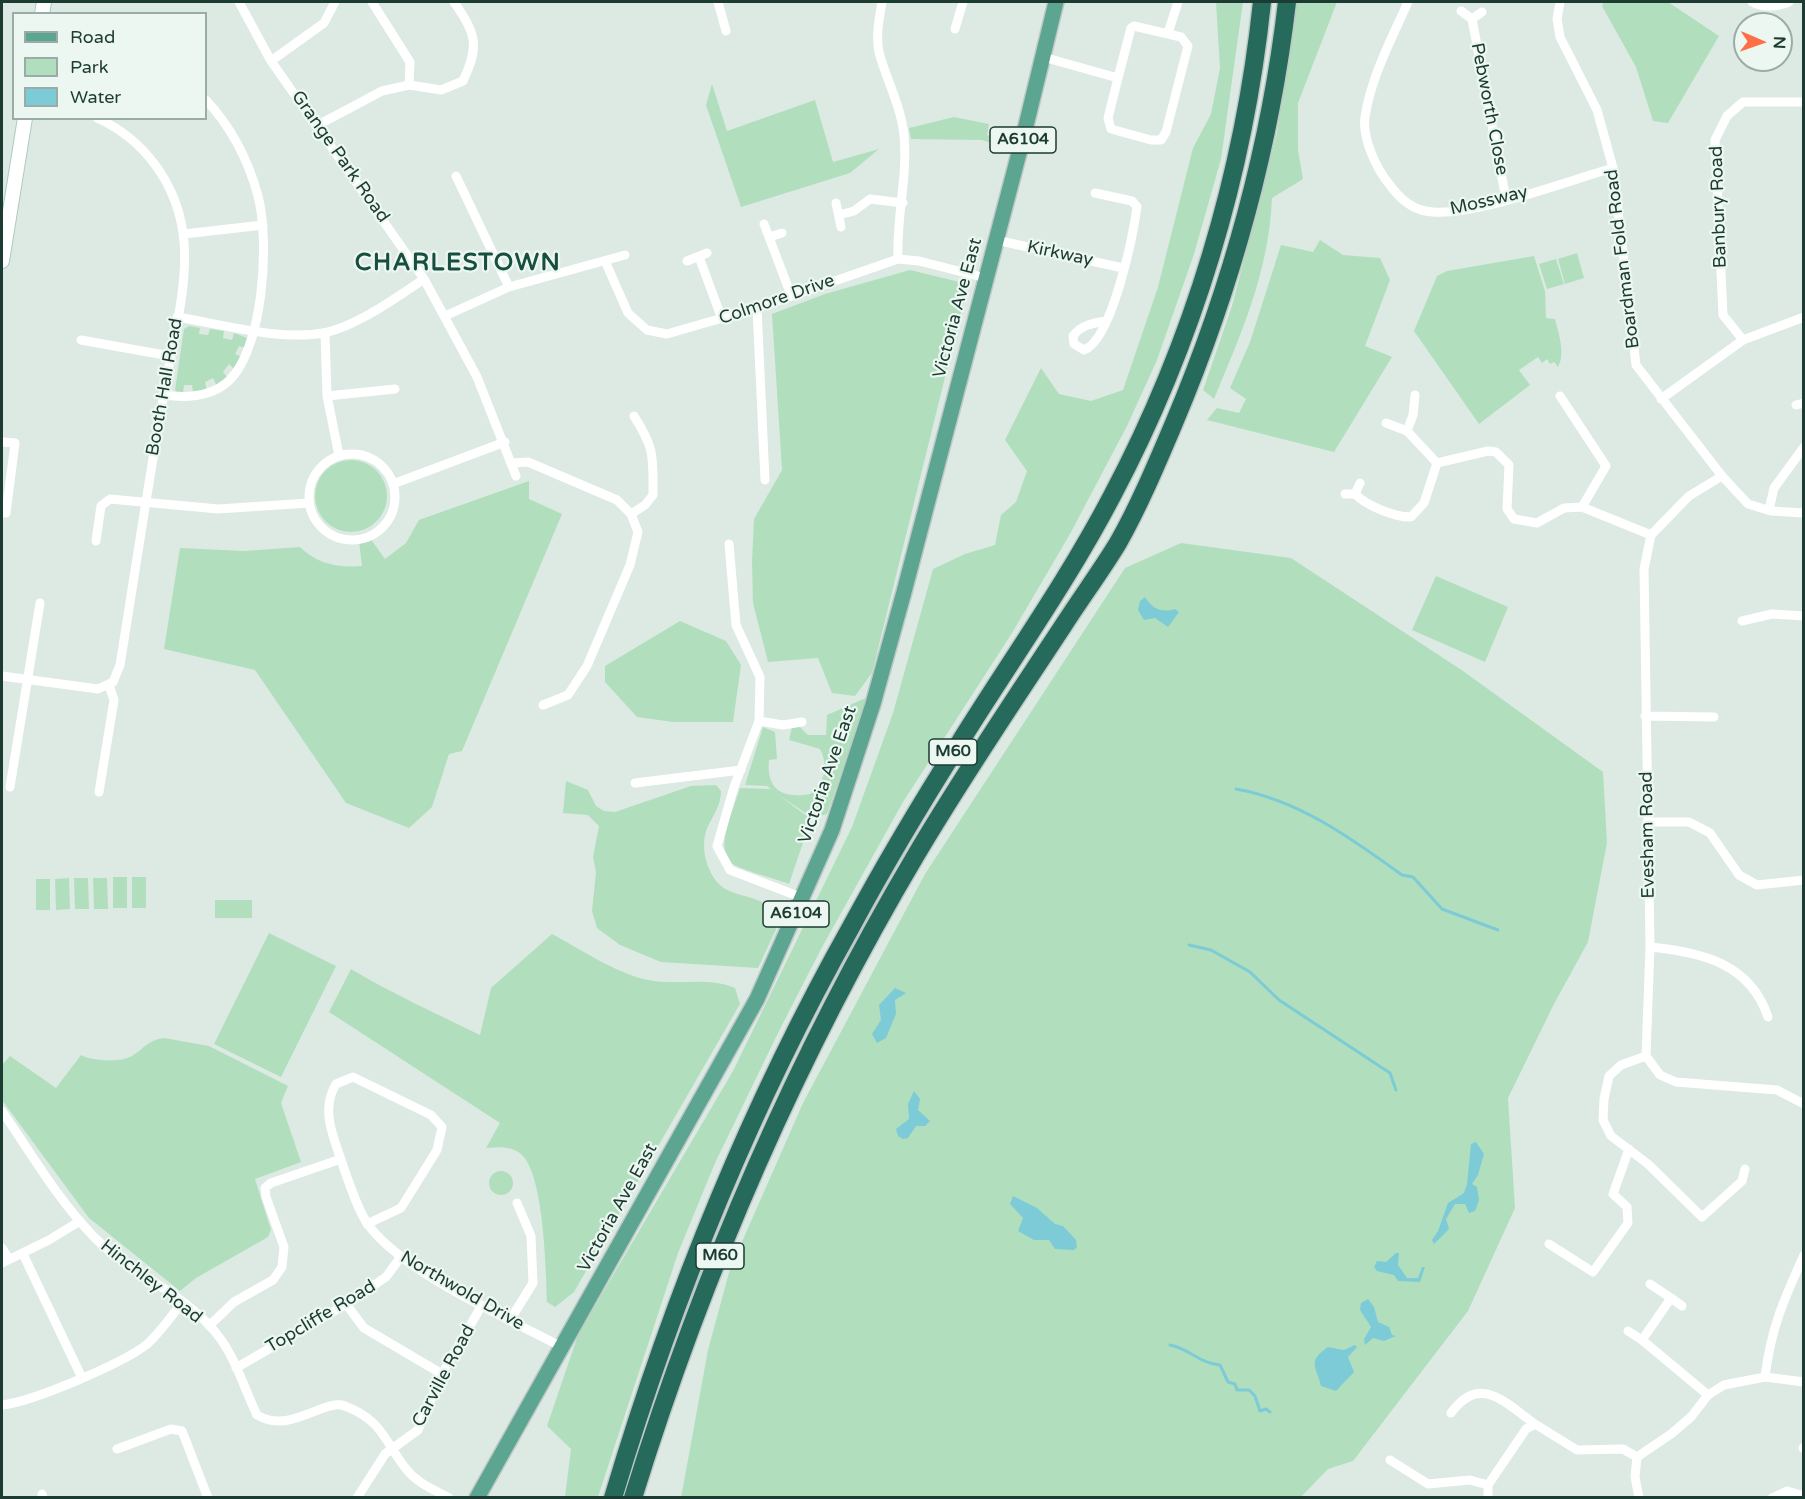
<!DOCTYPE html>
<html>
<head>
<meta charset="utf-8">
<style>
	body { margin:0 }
	#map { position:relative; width:1805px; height:1499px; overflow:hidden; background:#dceae3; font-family:"Varela Round",sans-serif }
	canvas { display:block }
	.frame { position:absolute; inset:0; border:3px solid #1c3b32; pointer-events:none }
	.legend { position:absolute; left:12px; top:12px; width:195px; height:108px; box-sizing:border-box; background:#ecf7f1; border:2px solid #99aca5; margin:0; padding:8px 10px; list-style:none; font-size:18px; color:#1c3b32 }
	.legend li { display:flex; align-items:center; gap:12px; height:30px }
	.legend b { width:30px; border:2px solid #99aca5 }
	.north { position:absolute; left:1733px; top:12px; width:60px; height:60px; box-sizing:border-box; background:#ecf7f1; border:2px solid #99aca5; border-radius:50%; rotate:92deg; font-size:16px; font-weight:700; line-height:24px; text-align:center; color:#1c3b32 }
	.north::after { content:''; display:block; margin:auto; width:21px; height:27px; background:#ff6f45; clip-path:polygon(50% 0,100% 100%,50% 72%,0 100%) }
</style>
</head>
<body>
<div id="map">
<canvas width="1805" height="1499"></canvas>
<div class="frame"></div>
<ul class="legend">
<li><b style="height:8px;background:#5ba591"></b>Road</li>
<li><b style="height:16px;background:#b1dfbd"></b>Park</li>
<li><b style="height:16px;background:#7ccbd7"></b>Water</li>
</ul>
<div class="north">N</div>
</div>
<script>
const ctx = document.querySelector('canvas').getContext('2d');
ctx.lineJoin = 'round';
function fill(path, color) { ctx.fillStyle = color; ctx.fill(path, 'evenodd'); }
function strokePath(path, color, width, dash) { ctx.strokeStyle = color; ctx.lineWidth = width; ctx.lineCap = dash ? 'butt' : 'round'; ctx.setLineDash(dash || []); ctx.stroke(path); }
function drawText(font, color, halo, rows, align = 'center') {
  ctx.font = font + ' "Varela Round",sans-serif'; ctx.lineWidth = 4.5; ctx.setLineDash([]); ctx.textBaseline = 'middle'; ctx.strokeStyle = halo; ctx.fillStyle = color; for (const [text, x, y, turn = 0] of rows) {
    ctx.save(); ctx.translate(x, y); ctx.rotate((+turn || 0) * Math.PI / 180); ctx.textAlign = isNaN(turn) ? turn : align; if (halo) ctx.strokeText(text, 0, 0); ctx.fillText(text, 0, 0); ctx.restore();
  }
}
fill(new Path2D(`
	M1216 2H1243L1221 159 1194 254 1157 360 1127 426 1070 534 1012 633 903 802 821 949 778 1033 715 1163 678 1253 598 1497H565L571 1449 547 1426 578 1335 733 1071 852 827 893 713 933 569 965 554 995 545 1001 515 1016 502 1027 471 1005 440 1041 368 1059 394 1091 401 1123 390 1158 287 1193 148 1211 114 1220 68Z
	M1296 2H1337L1298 103V150L1303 179 1272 198C1269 271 1242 332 1214 399L1203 390 1232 306 1277 133Z
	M1604 2H1668L1719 36 1668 123 1653 121 1636 67 1602 6Z
	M712 84 727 131 815 100 833 162 879 149 850 173 741 207 706 105Z
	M954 117 989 124 987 135 1002 140 1000 146 982 140 911 139 909 128Z
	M1320 240 1343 255 1380 258 1390 280 1365 346 1392 357 1334 452 1207 420 1217 408 1239 413 1246 399 1230 388 1250 342 1281 245 1313 252Z
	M1577 253 1584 278 1565 284 1558 259Z
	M1534 256 1545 291 1546 318 1555 319C1558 332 1566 353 1558 367L1554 362 1550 364 1547 359 1542 363 1538 357 1519 370 1530 385 1479 424 1414 331 1437 276 1447 271Z
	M1556 259 1564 284 1547 289 1539 264Z
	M910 270 968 284 872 673 855 696 832 693 818 658 768 662 753 603 752 562 754 519 782 470 772 314 825 294Z
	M189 326 200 328 199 334 208 335 210 329 224 331 223 338 232 340 234 333 247 338 246 348 239 346 235 354 244 358 235 370 229 364 223 372 228 378 217 386 213 378 205 382 207 391 193 393 192 385H184L183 393H177L175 390 184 329Z
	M315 496a36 36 0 1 1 72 0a36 36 0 1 1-72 0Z
	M529 481V499L562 514 462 751 449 754 432 807 409 828 346 803 255 670 164 649 180 548 244 551 300 547C317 564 338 568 362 566L359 541 370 538 385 559 406 543 419 520Z
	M1181 543 1291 558 1463 671 1603 772 1607 843 1588 942 1554 1004 1508 1098 1515 1208 1468 1311 1353 1461 1328 1469 1301 1497 681 1498 708 1350 730 1269 803 1103 925 874 1125 568Z
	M1436 576 1508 607 1485 662 1412 630Z
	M680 621 726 641 741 665 733 722H673L637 717 605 682V666Z
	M868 697 827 814 813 818 777 794 811 819 789 884C774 878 743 871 731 863 714 849 735 805 740 788L771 789 767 786 745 785 763 727 775 732 777 759 769 760C766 789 782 799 810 794 825 781 829 767 820 749L789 740 792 727 799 726 808 735H826L827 715Z
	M566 781 588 790 596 806 604 811 615 812 691 786 716 785 721 791C721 805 714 814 708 826 700 844 705 867 717 882 732 901 771 891 779 923L758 968 661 962 620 945 597 928 592 911 596 872 593 857 599 826 588 815 563 813Z
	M113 877H127V908H113Z
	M132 877H146V908H132Z
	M69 878 70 909 56 910 55 879Z
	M74 878H88L89 909H75Z
	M93 878H107L108 909H94Z
	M36 879H50V910H36Z
	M215 900H252V918H215Z
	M269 933 336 966 281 1077 214 1044Z
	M552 934C582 950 615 973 648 980 678 986 707 976 735 988L740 1004 574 1292 555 1307 547 1302C546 1271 544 1176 522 1155 512 1146 498 1147 486 1148L500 1123 329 1012 351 969C393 994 437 1014 480 1035L491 988Z
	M164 1038 209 1046 288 1086 281 1103 301 1162 255 1179 271 1230 268 1237 196 1278 180 1291 89 1218 2 1100V1065L10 1056 56 1088 81 1055C92 1061 120 1063 132 1056 145 1048 146 1041 164 1038Z
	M489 1183a12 12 0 1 1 24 0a12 12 0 1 1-24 0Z`), '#b1dfbd');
fill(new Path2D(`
	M1145 597C1153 609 1161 613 1175 609L1179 612 1168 627 1155 618 1144 620 1138 610 1140 601Z
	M895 988 906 993 895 1000 896 1014 886 1038 877 1043 872 1034 881 1020 879 1005Z
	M914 1091 920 1099 918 1110 930 1121 925 1126H916L908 1138 903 1139 898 1136 896 1129 909 1119 908 1104Z
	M1476 1142 1484 1154 1478 1175 1472 1184 1477 1187 1479 1200 1475 1211 1469 1213 1465 1204H1455L1446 1219 1449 1229 1434 1244 1432 1240 1438 1231 1448 1203 1464 1193 1467 1184 1471 1144Z
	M1013 1196 1037 1208 1055 1224 1063 1226 1076 1240 1077 1247 1074 1250 1055 1249 1049 1240H1034L1018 1231 1023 1218 1010 1204Z
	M1396 1253H1399L1398 1265 1407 1278H1418L1422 1267H1425L1420 1282 1398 1281 1394 1275 1377 1271 1374 1267 1377 1261 1386 1262Z
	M1368 1299 1374 1307 1378 1322 1389 1327 1392 1335 1396 1336 1384 1341 1373 1338 1365 1345 1364 1339 1371 1327 1360 1310 1361 1303Z
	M1355 1345 1357 1347 1348 1357 1354 1372 1336 1391 1321 1386C1317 1367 1306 1362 1328 1347L1344 1350Z`), '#7ccbd7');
strokePath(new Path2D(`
	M1236 789C1299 800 1352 839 1402 875L1413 877 1442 909 1498 930
	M1189 945 1211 950 1250 972 1279 1000 1390 1073 1396 1090
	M1170 1345C1190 1349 1201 1364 1220 1365L1228 1382 1235 1384 1237 1390H1249L1255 1396 1260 1411 1266 1409 1270 1412`), '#7ccbd7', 3);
const secondary = new Path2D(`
	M42 14 44 2
	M2 261 25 118`);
const primary = new Path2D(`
	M477 1498 757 999 832 830 873 704 904 592 1023 138 1056 2`);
const highway = new Path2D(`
	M613 1498C672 1300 750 1107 851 927 885 864 922 802 960 742 1011 660 1067 582 1112 496 1193 343 1244 174 1262 2
	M633 1498C702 1275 797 1056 916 855 962 777 1013 702 1063 626 1081 598 1101 571 1118 543 1139 506 1157 463 1174 423 1231 288 1270 148 1287 2`);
strokePath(secondary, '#aecbc0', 16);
strokePath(primary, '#bfc8c6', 18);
strokePath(highway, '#bfc8c6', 21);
strokePath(new Path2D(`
	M239 2 271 61 424 279 477 377 516 476
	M372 2 410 62 409 85
	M718 2 726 31
	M882 2C879 19 875 39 880 56 888 83 901 107 904 135 908 178 896 217 898 259
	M1408 2C1392 38 1371 77 1365 117 1362 138 1376 168 1389 184 1400 199 1413 211 1433 212 1478 215 1567 181 1613 168
	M1560 2 1557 19 1560 37 1597 110 1613 168 1636 365 1722 476 1748 504 1771 511 1804 513
	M1752 2C1762 8 1778 7 1789 2
	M1461 11 1472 19
	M1482 12 1472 19 1506 199
	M955 29 963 2
	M1168 33 1178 2
	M1043 57 1118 78 1131 28 1134 26 1181 37 1188 46 1166 132 1161 140H1151L1111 129 1108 118 1118 78
	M271 61 324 23 335 2
	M318 125 382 91 409 85 441 90 463 81C480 45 476 34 454 2
	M456 176 509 287
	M1095 193 1132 201 1137 207C1133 236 1112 340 1084 350L1074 344 1073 336C1081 325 1093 323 1106 321
	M836 203 841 227
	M839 215 854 211 870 199 903 203
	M764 224 791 295
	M184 234 263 225
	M769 237 782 233
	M996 240 1123 268
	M699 257 722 319
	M605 261 628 313 647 330 667 334 757 308 898 259 919 261 986 278
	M687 261 707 253
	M757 308 765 480
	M445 316 509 287 625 255
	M177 317C220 324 280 341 323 333 355 327 396 298 424 279
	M325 333 327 396 339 455
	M81 340 170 356
	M1743 340 1723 315 1715 140 1727 116 1743 102H1804
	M164 395C184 398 209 397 225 384 264 354 270 241 258 196 248 159 232 128 206 100
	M327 396 395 389
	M1560 396 1606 466 1582 507
	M1661 399 1743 340 1804 317
	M1796 405 1804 403
	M1386 423 1407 431 1437 463 1488 451 1496 452 1509 465 1507 509 1514 519 1537 523 1564 508 1582 507 1651 535
	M1407 431 1413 415 1415 395
	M2 442 15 443 6 513H2
	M309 497a43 43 0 1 1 86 0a43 43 0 1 1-86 0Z
	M513 463 528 462 617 500 631 514 638 532 630 565 587 666 568 695 543 705
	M1722 476 1689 496 1651 535 1644 569 1650 947 1646 1056 1660 1075 1676 1082 1777 1090 1804 1104
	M393 484 505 442
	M1345 494H1355L1360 483
	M1355 494C1367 506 1394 517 1411 517L1424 503 1437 463
	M1769 510 1774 488 1804 447
	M631 514 645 505 653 495C653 456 655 449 634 416
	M96 541 101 506 110 499 218 509 309 503
	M729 544 736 625 760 677 759 721 734 787 717 846 730 870 803 898
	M1742 621 1772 614 1804 616
	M2 676 98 689 113 682 120 665C135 572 149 479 165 387 173 340 190 280 183 233 176 183 144 139 97 118
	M1645 716 1714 717
	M759 721 783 725 802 722
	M635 783 741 770
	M10 787 40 603
	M99 792 114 700 109 685
	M1647 822H1689L1710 833 1739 875 1757 885 1804 880
	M1650 947C1701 952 1750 963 1768 1017
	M1646 1056 1621 1065 1609 1076 1604 1099 1603 1120 1611 1136 1648 1164 1702 1217 1742 1181 1745 1169
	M2 1111C31 1153 58 1200 94 1237 130 1273 184 1293 216 1333 235 1356 244 1388 257 1415 290 1435 324 1398 345 1406 384 1421 384 1442 407 1470 417 1483 435 1490 449 1498
	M367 1224 401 1208 437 1150 442 1127 431 1115 353 1077 336 1084C322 1107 331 1131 339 1154 346 1174 357 1210 369 1226 406 1274 507 1318 562 1347
	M1549 1244 1593 1272 1628 1223 1627 1207 1613 1194 1629 1149
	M2 1248 9 1259
	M23 1254 82 1378
	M2 1263 49 1240 80 1221
	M1650 1284 1671 1298 1642 1340 1708 1395
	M1671 1298 1682 1306
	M346 1304 364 1328 442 1374
	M510 1320 533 1283 531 1236 517 1203
	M209 1326 234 1302 273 1280 282 1267 284 1247 266 1197 265 1188 271 1183 341 1159
	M1628 1331 1642 1340
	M236 1368 346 1304 386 1277 400 1258
	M1765 1377C1771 1328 1784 1299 1804 1255
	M2 1405C32 1402 121 1364 146 1345 159 1334 171 1316 182 1303
	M1451 1413C1480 1373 1505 1403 1535 1424
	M1803 1448 1804 1447
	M117 1449 171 1429 182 1431 208 1498
	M1637 1457 1671 1434 1691 1417 1708 1395 1724 1385 1765 1377 1804 1382
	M1637 1457 1635 1477 1639 1498
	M1390 1460 1428 1484 1470 1480 1488 1485
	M42 1494 43 1498
	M357 1498 385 1454 418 1430 442 1374 482 1305
	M1488 1498V1485L1526 1429 1535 1424 1577 1450 1623 1449 1637 1457
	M1772 1498 1787 1491 1804 1496`), '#fff', 9);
strokePath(secondary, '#fff', 14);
strokePath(primary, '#5ba591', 15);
strokePath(highway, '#256a5a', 18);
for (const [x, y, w] of [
	[1023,140,66],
	[953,752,48],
	[796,914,66],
	[720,1256,48]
]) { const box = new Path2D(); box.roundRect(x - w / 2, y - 13, w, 26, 4.5); ctx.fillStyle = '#ecf7f1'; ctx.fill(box); strokePath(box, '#1c3b32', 1.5); }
drawText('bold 16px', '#1c3b32', null, [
	["A6104",1023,140],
	["M60",953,752],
	["A6104",796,914],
	["M60",720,1256]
]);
drawText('18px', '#1c3b32', '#ecf7f1', [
	["Pebworth Close",1489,109,79],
	["Grange Park Road",340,157,55],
	["Mossway",1489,201,-13],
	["Banbury Road",1719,207,-92],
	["Kirkway",1060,254,12],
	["Boardman Fold Road",1623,259,-97],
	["Colmore Drive",777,300,-19],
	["Victoria Ave East",958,308,-75],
	["Booth Hall Road",165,387,-80],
	["Victoria Ave East",828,775,-71],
	["Evesham Road",1648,835,-91],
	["Victoria Ave East",618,1208,-61],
	["Hinchley Road",151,1282,38],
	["Northwold Drive",462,1291,30],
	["Topcliffe Road",321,1317,-31],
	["Carville Road",444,1376,-62]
]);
ctx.letterSpacing = '1.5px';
drawText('bold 24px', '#174e40', '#ecf7f1', [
	["CHARLESTOWN",458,264]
]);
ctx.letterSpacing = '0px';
</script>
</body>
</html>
